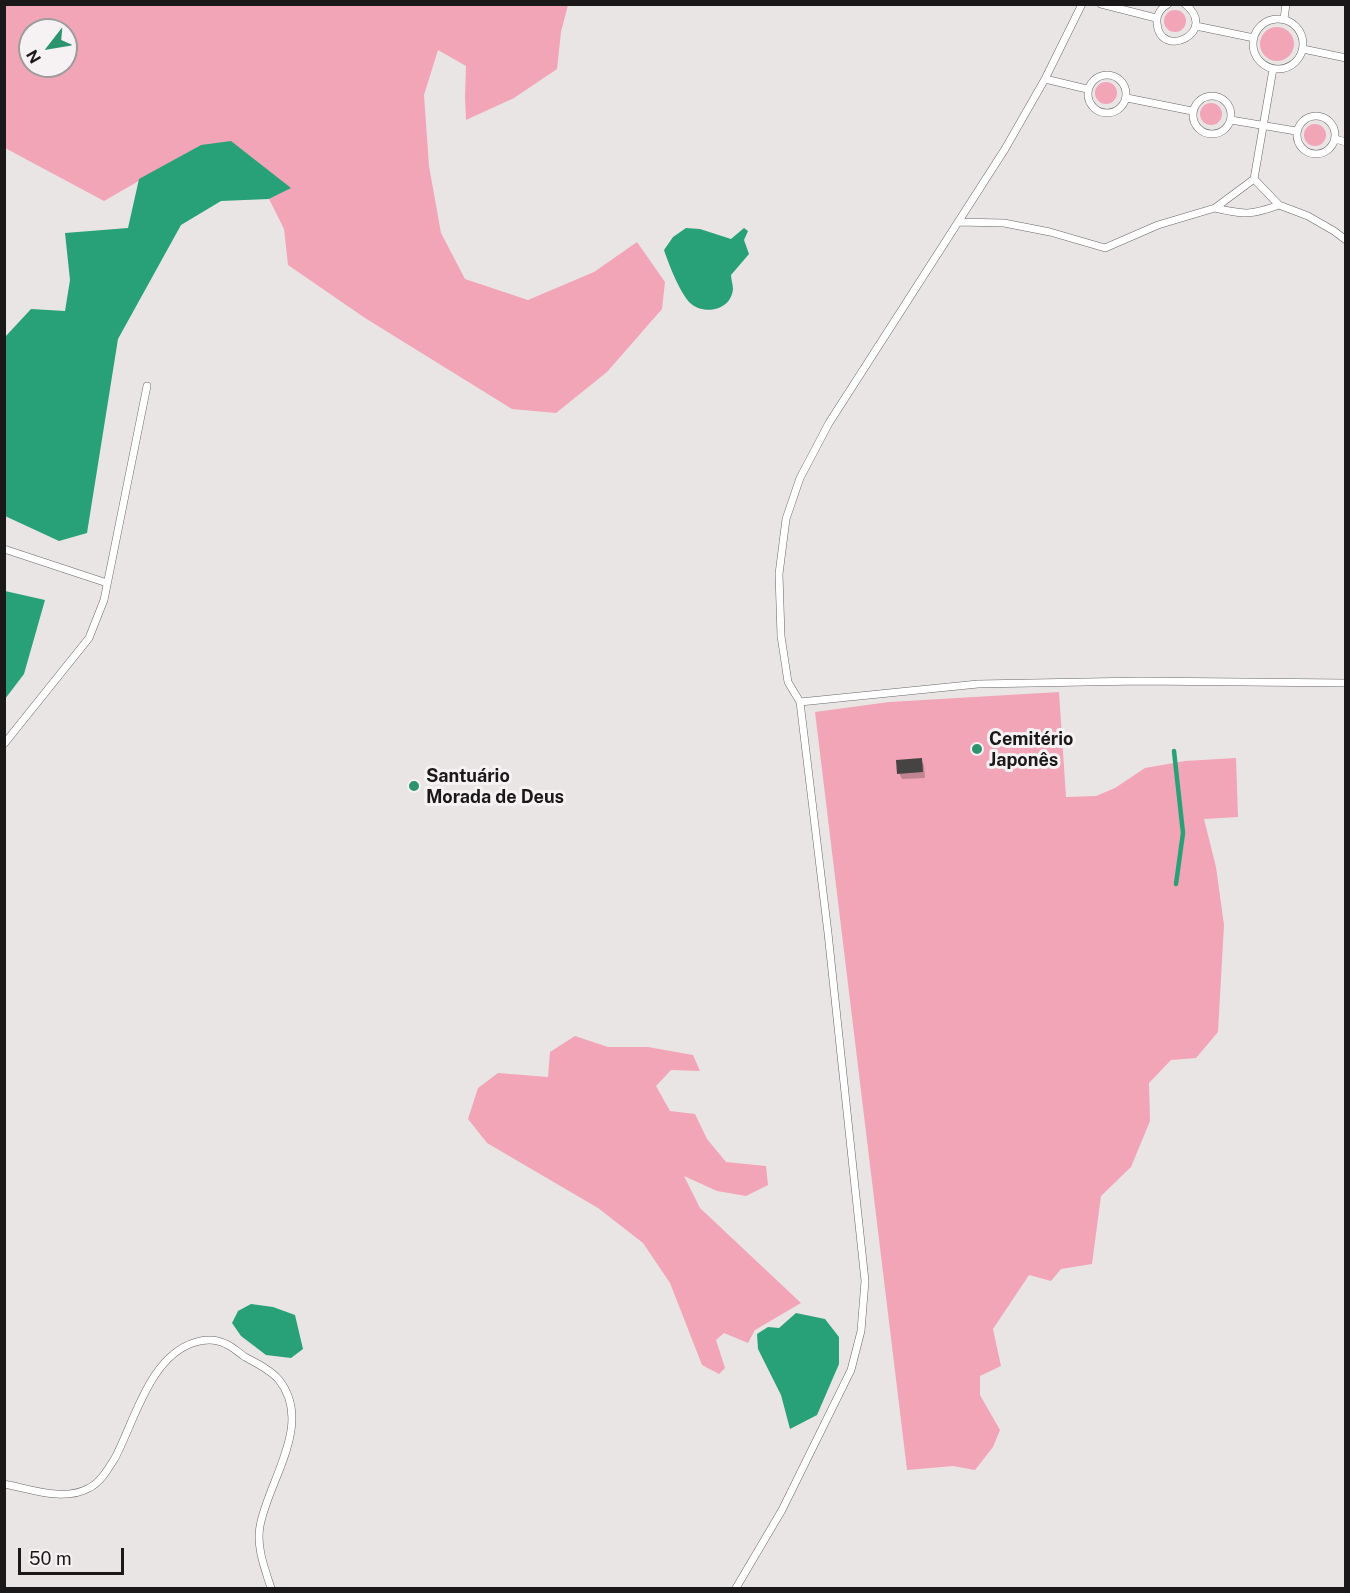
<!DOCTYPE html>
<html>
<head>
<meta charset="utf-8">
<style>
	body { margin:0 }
	#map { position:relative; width:1350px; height:1593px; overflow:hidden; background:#e9e5e5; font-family:"Public Sans",sans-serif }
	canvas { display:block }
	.frame { position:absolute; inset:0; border:6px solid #1a1819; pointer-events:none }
	.north { position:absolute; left:18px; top:18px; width:60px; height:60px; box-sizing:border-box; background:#f6f2f3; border:2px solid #9e9b9c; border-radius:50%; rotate:239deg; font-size:16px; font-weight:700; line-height:24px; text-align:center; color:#1a1819 }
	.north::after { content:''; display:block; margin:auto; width:21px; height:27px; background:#2c936f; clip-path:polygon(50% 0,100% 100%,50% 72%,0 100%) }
	.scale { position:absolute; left:18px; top:1548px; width:106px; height:27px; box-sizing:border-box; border:3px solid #1a1819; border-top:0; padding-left:8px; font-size:18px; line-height:21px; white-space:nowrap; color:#1a1819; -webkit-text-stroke:4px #f6f2f3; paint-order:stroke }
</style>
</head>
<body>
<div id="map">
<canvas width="1350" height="1593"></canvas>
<div class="frame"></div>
<div class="north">N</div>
<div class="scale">50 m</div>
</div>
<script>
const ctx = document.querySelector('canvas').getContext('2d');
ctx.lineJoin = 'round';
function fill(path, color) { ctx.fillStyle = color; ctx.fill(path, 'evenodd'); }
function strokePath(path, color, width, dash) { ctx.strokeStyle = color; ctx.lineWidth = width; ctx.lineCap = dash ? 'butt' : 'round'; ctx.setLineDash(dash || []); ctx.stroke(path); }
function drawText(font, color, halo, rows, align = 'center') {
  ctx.font = font + ' "Public Sans",sans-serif'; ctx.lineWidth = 6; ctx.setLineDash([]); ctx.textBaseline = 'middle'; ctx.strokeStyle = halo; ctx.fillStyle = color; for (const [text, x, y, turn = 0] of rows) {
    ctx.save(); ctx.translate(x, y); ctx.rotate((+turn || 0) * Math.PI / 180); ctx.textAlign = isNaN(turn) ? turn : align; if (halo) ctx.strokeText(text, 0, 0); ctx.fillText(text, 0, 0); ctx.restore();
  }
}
fill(new Path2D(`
	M4 5H568L561 32 557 69 514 98 466 120 465 97 466 66 438 50 424 95 429 166 441 233 465 279 528 300 594 272 637 242 665 282 662 309 607 372 556 413 512 409 365 318 288 265 284 229 269 199 290 188 201 145 104 201 5 148ZM30 30H66V66H30Z
	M1164 21a11 11 0 1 1 22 0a11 11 0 1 1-22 0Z
	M1260 44a17 17 0 1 1 34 0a17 17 0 1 1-34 0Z
	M1095 93a11 11 0 1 1 22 0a11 11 0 1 1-22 0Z
	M1200 114a11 11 0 1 1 22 0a11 11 0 1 1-22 0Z
	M1304 135a11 11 0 1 1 22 0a11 11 0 1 1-22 0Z
	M1059 692 1066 797 1096 796 1115 788 1145 768 1185 761 1236 758 1238 817 1204 819 1216 867 1224 925 1218 1032 1196 1058 1171 1060 1149 1083 1150 1121 1131 1167 1101 1196 1092 1264 1061 1269 1051 1281 1029 1275 993 1329 1001 1366 980 1376V1395L1000 1430 993 1447 975 1470 953 1466 907 1470 815 712 889 702Z
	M575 1036 608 1047H648L693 1055 700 1071 671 1070 656 1086 670 1111 695 1114 707 1139 726 1162 766 1166 768 1185 746 1196 717 1191 684 1176 700 1208 801 1303 755 1330 748 1343 724 1333 716 1340 725 1368 719 1374 702 1365 670 1283 643 1243 598 1208 487 1143 468 1119 478 1088 498 1073 548 1077 550 1052Z`), '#f2a5b6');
fill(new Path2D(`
	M231 141 291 188 269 199 221 201 181 225 118 339 87 533 59 541 5 516V337L31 309 65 311 70 280 65 233 128 228 139 179 201 145Z
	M686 228 700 229 731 239 744 228 748 231 744 240 749 254 731 275C731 279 733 285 733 289 731 311 703 316 689 302 679 290 669 265 664 250L673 237Z
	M5 591 45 600 24 674 5 699Z
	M251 1304 273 1307 295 1315 303 1349 291 1358 266 1355 241 1336 232 1323 238 1311Z
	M796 1313 825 1319 839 1337V1364L817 1415 790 1429 781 1395 758 1349 757 1334 768 1327 779 1328Z`), '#28a179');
fill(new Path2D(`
	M921 760 924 765 925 778 902 779 899 773Z`), '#0003');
strokePath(new Path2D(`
	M1174 751 1183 833 1176 884`), '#28a179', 4.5);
fill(new Path2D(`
	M922 758 923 772 897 774 896 760Z`), '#464343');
const lane = new Path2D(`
	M1101 4 1156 18
	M1168 4C1161 8 1156 15 1157 23 1160 61 1220 32 1185 4
	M1284 19 1286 4
	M1253 44a25 25 0 1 1 50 0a25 25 0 1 1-50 0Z
	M1196 26 1254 38
	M1303 49 1346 58
	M1088 94a19 19 0 1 1 38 0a19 19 0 1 1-38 0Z
	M1045 79 1087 89
	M1193 115a19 19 0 1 1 38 0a19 19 0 1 1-38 0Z
	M1127 98 1192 111
	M1297 135a19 19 0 1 1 38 0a19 19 0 1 1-38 0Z
	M1231 120 1296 131
	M1335 139 1346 142
	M1254 179 1279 205 1308 216 1334 231 1346 240
	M1215 208C1244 215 1252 215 1279 205
	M958 222 1004 223 1050 232 1105 248 1158 225 1215 208 1254 179 1273 69
	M4 549 107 583
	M800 702 788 682 781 636 779 574 786 519 800 478 829 423 1005 149 1045 79 1082 4
	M4 744 89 638 104 600 147 386
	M4 1484C31 1489 64 1502 89 1488 101 1482 108 1469 115 1458 135 1420 150 1355 196 1342 206 1339 216 1339 226 1344 233 1347 239 1353 245 1357 256 1363 271 1370 279 1380 314 1424 268 1481 260 1526 256 1547 265 1569 271 1588
	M736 1588 782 1510 851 1370 861 1331 865 1281 828 933 800 702 978 684 1140 681 1346 683`);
strokePath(lane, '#696666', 8);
strokePath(lane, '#fff', 7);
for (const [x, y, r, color] of [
	[977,749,6,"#2c936f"],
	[414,786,6,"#2c936f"]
]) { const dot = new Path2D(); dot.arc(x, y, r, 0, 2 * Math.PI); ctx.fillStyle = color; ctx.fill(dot); strokePath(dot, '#f6f2f3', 2); }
drawText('bold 18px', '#1a1819', '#f6f2f3', [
	["Cemitério",989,739],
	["Japonês",989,760],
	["Santuário",426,776],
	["Morada de Deus",426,797]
], 'left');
</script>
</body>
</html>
